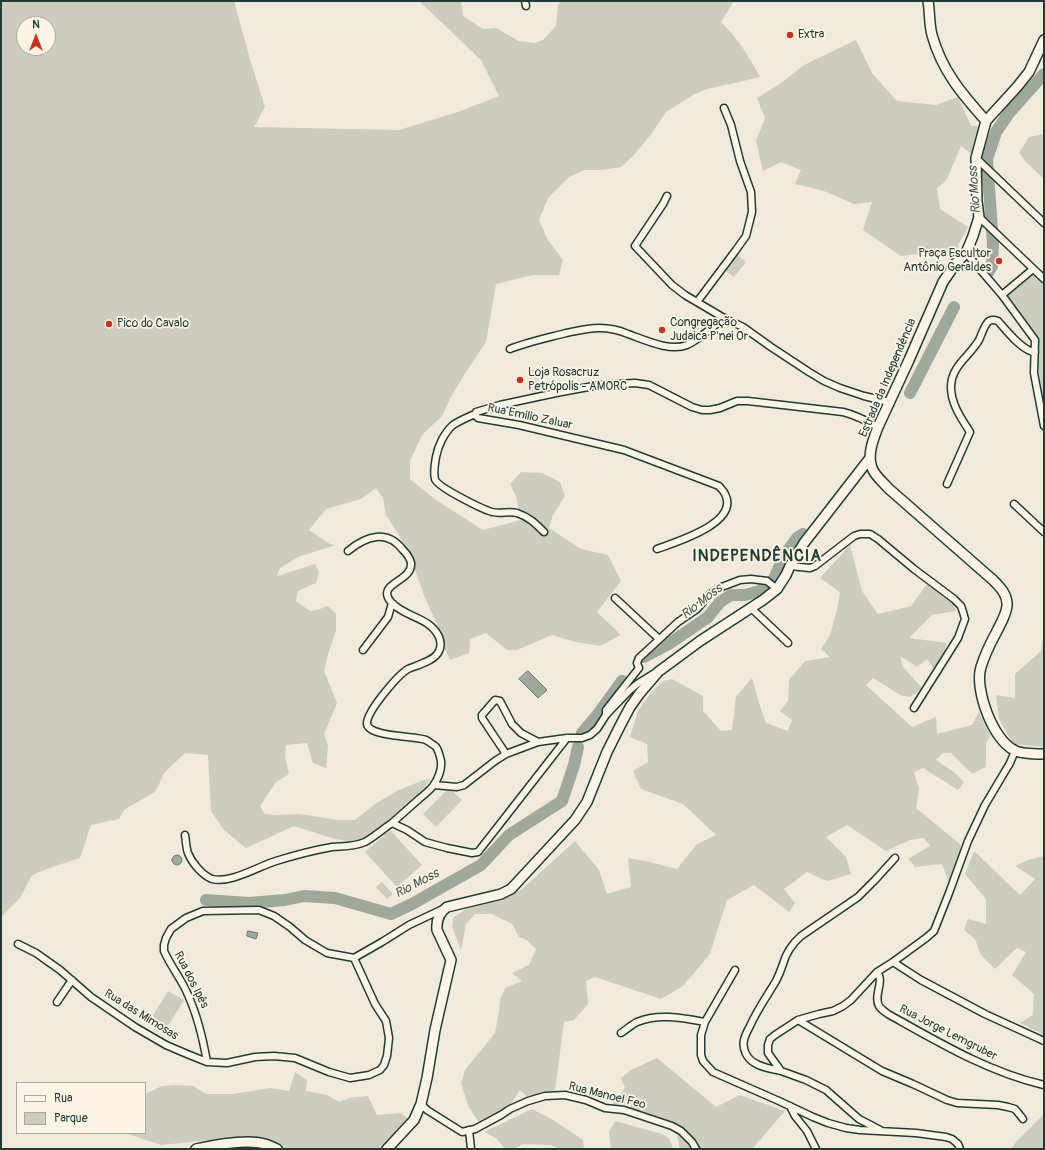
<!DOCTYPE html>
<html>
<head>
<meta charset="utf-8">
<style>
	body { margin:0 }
	#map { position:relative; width:1045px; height:1150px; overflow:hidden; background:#efeada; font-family:Pangolin,sans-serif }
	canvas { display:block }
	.frame { position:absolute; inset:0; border:2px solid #1f3d34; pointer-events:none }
	.legend { position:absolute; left:16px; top:1082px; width:130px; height:52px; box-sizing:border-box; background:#fcf5e5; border:1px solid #a4ab9e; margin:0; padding:5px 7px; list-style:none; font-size:12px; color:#1f3d34 }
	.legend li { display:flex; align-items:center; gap:8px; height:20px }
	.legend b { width:20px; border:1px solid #a4ab9e }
	.north { position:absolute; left:16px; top:16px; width:40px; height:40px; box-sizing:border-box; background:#fcf5e5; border:1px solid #a4ab9e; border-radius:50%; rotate:0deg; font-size:11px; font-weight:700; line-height:16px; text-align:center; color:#1f3d34 }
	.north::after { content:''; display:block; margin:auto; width:14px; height:18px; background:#c8321e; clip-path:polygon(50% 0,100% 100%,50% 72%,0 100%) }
</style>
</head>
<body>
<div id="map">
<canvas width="1045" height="1150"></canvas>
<div class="frame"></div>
<ul class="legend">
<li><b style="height:5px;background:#fcf5e5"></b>Rua</li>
<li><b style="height:11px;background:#cccdbf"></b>Parque</li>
</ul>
<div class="north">N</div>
</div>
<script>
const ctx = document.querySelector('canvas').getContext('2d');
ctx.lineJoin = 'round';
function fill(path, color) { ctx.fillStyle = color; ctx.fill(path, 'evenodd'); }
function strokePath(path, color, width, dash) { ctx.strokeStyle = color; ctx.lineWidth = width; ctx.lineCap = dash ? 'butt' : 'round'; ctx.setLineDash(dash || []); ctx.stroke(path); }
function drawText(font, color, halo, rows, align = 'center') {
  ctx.font = font + ' Pangolin,sans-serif'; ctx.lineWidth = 3.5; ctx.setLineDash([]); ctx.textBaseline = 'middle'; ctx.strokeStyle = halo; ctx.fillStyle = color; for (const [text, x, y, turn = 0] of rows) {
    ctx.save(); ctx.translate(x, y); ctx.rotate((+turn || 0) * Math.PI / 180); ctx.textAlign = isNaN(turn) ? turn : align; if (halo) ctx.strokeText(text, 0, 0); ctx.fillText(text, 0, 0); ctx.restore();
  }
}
fill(new Path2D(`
	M538 368 543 391 532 394 527 371Z`), '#dedbcc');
fill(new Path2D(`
	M1 1H234L249 56 265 107 254 127 399 130 458 112 499 96 481 60 419 1H461L463 16 483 29 497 28 518 41 535 43 543 40 556 26 558 5 561 1H734L721 22C739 40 748 55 760 77L739 82 707 89 693 95 666 112 652 133 634 155 621 167 602 170H585L569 177 548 198 539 220 548 240 563 260 559 275H533L496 284 486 342 464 375 451 397 442 416 422 435 410 461V479L436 500 483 530 521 520 516 496 510 484 521 472 542 473 560 482 565 496 553 515 549 528 581 549 608 555 621 581 597 612 621 635 600 646 576 642 552 635 517 650H507L486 633 470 639 469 653 450 660 442 643 437 624 425 598 414 567 413 559 400 537 386 515 383 498 376 488 361 499 326 509 309 530 330 544 336 545 298 557 280 568 277 576 315 564 319 572 316 583 298 591 296 601 310 611 317 610 328 606 336 614V631L328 654 324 671 337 703 324 734 328 745 326 768 313 763 307 743 286 745 285 757 289 774 276 782 260 806 265 814 276 815 299 814 339 820H355L375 804 397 791 421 781 430 779 415 806 385 830 354 842 335 839 294 826 246 848 224 830 211 811 208 755 185 753 164 773 156 791 124 810 119 819 91 825 80 858 55 866 32 875 20 898 1 917ZM24 24H48V48H24Z
	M856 40 872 73 897 101 936 105 958 97 971 126H983L975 157 961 146 946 181 937 188 940 209 968 227 952 257 936 252 901 256 863 230 872 202 854 204 824 191 795 184 801 170 781 162 763 171 756 141 765 118 757 98 781 83 804 65Z
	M1044 134V179L1026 162 1019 153 1029 137Z
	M737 255 746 262 734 277 725 270Z
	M1033 275 1044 285V404L1039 374V341L1037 335 1007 297Z
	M850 545 862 591 878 614 911 606 927 584 953 603 956 611 932 615 909 638 947 643 943 657 933 668 927 659 917 667 900 656 903 667 923 689 909 697 900 695 873 678 866 685 912 727 936 717 937 734 972 725 979 712 990 736 986 743V767L972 774 951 753H943L936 760 954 772 964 782 958 790 923 768 914 772 919 789 916 808 961 845 950 885 942 864 915 867 908 859 930 846 924 838 910 840 886 851 847 825 826 837 846 857 851 874 827 881 807 872 784 889 795 903 789 912 754 885 727 900 710 954 683 986 661 999 595 977 586 981 588 1004 574 1020 564 1022 555 1090 529 1098 520 1090 508 1108 480 1123 469 1108 461 1083 465 1070 495 1033 499 1012 500 1000 505 988 522 981 512 973 529 965 536 949 527 940 519 937 512 924 492 914H475L466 924 461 950 452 926 454 917 466 909 496 897 521 890 575 841 599 870 607 894 631 887 628 858 650 862 677 869 697 844 716 835 683 804 641 789 633 771 648 762 647 744 630 737 638 711 649 695 663 681 672 679 703 696V711L721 731 732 730 736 697 752 678 759 703 766 723 788 731 792 720 780 711 788 701 789 680 805 661 830 657 821 649 830 635 837 610 840 592 820 578Z
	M1044 630V747L1013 744 999 719 996 695 1015 698V674L1041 651Z
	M449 788 462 800 436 827 423 814Z
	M390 830 422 865 397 887 365 852Z
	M974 851 1020 895 1035 879 1015 866 1028 860 1044 856V1035L1020 1023 1033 1015 1034 994 1012 975 1026 952 1017 948 995 969 981 955 975 939 964 930 968 919 986 924V899L965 874Z
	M382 882 393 894 387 899 376 887Z
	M168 991 184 1000 165 1031 149 1022Z
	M657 1058 716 1107 740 1095 785 1111 752 1149H680L677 1135 669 1127 631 1115V1104L612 1105 625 1088 621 1078 631 1070Z
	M295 1072 307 1080 306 1091 327 1095 339 1102 349 1098 368 1096 377 1115 401 1113 412 1123 389 1149H280L266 1139 233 1138 161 1145 125 1133H145V1094L162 1086 175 1085 193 1086 206 1094H233L270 1088 289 1091Z
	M532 1109 553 1120 583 1140 584 1149H559L551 1145 523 1144 514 1149H505L496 1138 484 1132Z
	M1043 1115H1044V1149H1011L1016 1142Z
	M615 1121 662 1134 669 1138 673 1149H611L609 1132Z`), '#cccdbf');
const water = new Path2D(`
	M528 671 547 690 538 698 519 679Z
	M172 860a5 5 0 1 1 10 0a5 5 0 1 1-10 0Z
	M248 931 258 933 256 939 247 936Z`);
fill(water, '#9fa89a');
strokePath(water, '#6c7d71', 1);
strokePath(new Path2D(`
	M987 274 992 266 993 244 987 159 996 132 1009 113 1044 74
	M910 393 954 307
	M644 657 667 645 682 635 708 617 720 602 731 595H745L760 591 774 579 784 556 797 538 803 534
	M582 733 598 714 622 681
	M206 900 249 903 285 900 304 896 335 898 391 914 412 904 481 865 509 835 562 801 574 765 578 747`), '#9fa89a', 12);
const street = new Path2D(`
	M525 1 526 6
	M976 158 1044 223
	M667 196 663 204 635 246 672 285 685 295 724 318 743 327 771 347 809 372 824 381 840 388 864 396 889 402
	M979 217 1044 279
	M966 253 1002 295 1035 340 1034 373 1044 426
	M1002 295 1033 269
	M697 302 736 250 746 236 752 212 751 192 740 161 731 125 724 108
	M510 349C528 342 547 338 566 333 576 331 588 328 599 328 608 328 619 330 628 334 645 340 670 352 687 345 700 339 712 327 724 318
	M475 414C468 417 459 421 453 425 444 433 438 446 436 457 435 464 433 472 435 479 437 487 482 509 492 512 500 514 509 511 517 513 529 517 535 523 544 532
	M947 484 970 432C961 418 951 404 951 387 951 366 970 356 979 340 982 334 984 325 989 321 993 319 995 320 998 321 1006 330 1023 352 1035 352
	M1014 504 1044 532
	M657 549C676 542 740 523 725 494 724 491 721 489 719 486L624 450 519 425 478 418 476 416 475 414 476 412 500 405 556 393 599 385 635 383 649 385 692 407 702 410H710L720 408 737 401H748L843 412C856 415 867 421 878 427
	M348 551C366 536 387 529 403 550 406 553 410 558 411 563 413 582 375 583 391 602 405 618 429 616 439 637 441 642 441 647 439 651 435 661 417 665 408 669 398 675 366 712 367 724 369 737 415 736 426 740 429 742 434 745 436 747 439 751 440 757 441 761 442 771 438 779 433 786 429 791 424 795 419 799 410 807 401 815 392 823
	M790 566 810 568 815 566 854 536 860 534H870L878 539 914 569 954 599 961 606 963 612 965 619 958 638 914 708
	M615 598 659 639
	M750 607 788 643
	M363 650 388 617 392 603
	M606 715V710L639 668 637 663 639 658 678 622 697 609 709 595 719 588 740 580 751 579 767 581 777 589
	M506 754 482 718V715L495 700 500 701 512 724 521 733 538 742 567 738H582L590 735 597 729 606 715 629 691 637 684 653 674
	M434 785 457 787 464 785 495 761 506 754 538 742
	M185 835C186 840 186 848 188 853 192 863 202 875 212 879 230 884 259 866 276 861 292 856 315 850 332 847 343 846 354 847 365 842 374 837 383 829 392 823L407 830 425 842 447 848 472 853 478 852 567 738
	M18 944 36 953 60 970 91 997 135 1027 166 1045 187 1054 207 1062 227 1063 255 1057 274 1056 295 1058 329 1072 350 1078 369 1075 380 1070 384 1065 387 1056 389 1038 386 1021 375 1004 354 958
	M893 962 921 980 985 1014 1044 1041
	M735 970 705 1022 701 1035V1055L703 1061 713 1072 779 1101 813 1117 828 1123 846 1128 860 1130 916 1133 946 1137 952 1139 958 1144 960 1149
	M877 972C885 982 873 995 879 1006 881 1009 885 1012 888 1014 938 1042 988 1072 1044 1085
	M57 1002 72 980
	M798 1020 882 1071 913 1084 947 1100 957 1103 998 1105 1008 1107 1015 1109 1023 1119
	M621 1033C626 1030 631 1025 637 1022 658 1013 683 1018 705 1022
	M207 1062C203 1039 198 1017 188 995 182 980 171 967 164 951V945L166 938 171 929 186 918 203 911 259 910 274 916 290 927 305 940 327 953 354 958 382 942 409 925 443 909
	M781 1071C773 1069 762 1068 755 1063 747 1059 742 1049 744 1040 745 1035 748 1030 750 1026 757 1010 767 996 776 981 779 975 781 970 783 964 786 953 792 944 801 936L858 897 875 880 895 858
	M421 1104 427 1110 462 1132 475 1129 501 1115 510 1109 528 1101 545 1096 565 1095 586 1100 605 1108 624 1110 672 1126 681 1131 692 1142 696 1149
	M790 1106 795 1116 807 1131 816 1149
	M469 1130 471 1149
	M882 1131 859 1119 826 1090 806 1080 781 1071 768 1053V1045L770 1039 775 1035 798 1020 819 1014 833 1011 843 1006 851 1000 877 972 893 962 926 938 934 931 949 893 968 841 985 805 1010 763 1015 751`);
const secondary = new Path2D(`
	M928 1C930 12 929 24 932 35 942 71 962 94 986 121
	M1044 40 1029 72 1017 87 986 121 976 158 977 201 979 217 973 236 966 253 956 263 943 282 909 360 878 427C873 440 867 455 872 468 875 476 883 482 888 488L993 580C1000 587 1008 595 1007 606 1006 615 1001 623 997 631 991 642 985 654 981 667 974 689 993 740 1014 750 1020 754 1037 754 1044 754
	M196 1149C214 1145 247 1139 265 1144 269 1145 273 1147 277 1149
	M387 1149 414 1120 421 1104 427 1078 435 1030 451 960 437 930C436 920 439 913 447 907L501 894 511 889 575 820 587 802 607 752 620 726 630 707 640 693 658 672 700 641 763 600 777 589 786 575 790 566 804 543 870 458`);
strokePath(street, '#1f3d34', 9);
strokePath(secondary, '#1f3d34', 12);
strokePath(street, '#fcf5e5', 6);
strokePath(secondary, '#fcf5e5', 9);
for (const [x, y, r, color] of [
	[790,35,4,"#c8321e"],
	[999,261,4,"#c8321e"],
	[109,324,4,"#c8321e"],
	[662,330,4,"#c8321e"],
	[520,380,4,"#c8321e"]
]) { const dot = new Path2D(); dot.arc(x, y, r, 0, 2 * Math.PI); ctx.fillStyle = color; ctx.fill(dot); strokePath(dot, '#fcf5e5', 1.5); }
drawText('12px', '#1f3d34', '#fcf5e5', [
	["Extra",798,35],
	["Praça Escultor",991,254,"right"],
	["Antônio Geraldes",991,268,"right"],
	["Congregação",670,323],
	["Judaica P'nei Or",670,337],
	["Pico do Cavalo",117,324],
	["Loja Rosacruz",528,373],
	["Petrópolis - AMORC",528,387]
], 'left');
drawText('12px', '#1f3d34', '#fcf5e5', [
	["Estrada da Independência",888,378,-67],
	["Rua Emilio Zaluar",530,417,12],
	["Rua dos Ipês",191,980,63],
	["Rua das Mimosas",141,1015,32],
	["Rua Jorge Lemgruber",948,1033,27],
	["Rua Manoel Feo",607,1096,14]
]);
drawText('italic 13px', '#455d53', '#fcf5e5', [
	["Rio Moss",975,190,-94],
	["Rio Moss",702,602,-38],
	["Rio Moss",417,884,-28]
]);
ctx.letterSpacing = '1px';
drawText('bold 16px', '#1f3d34', '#fcf5e5', [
	["INDEPENDÊNCIA",757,557]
]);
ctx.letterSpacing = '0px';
</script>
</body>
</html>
